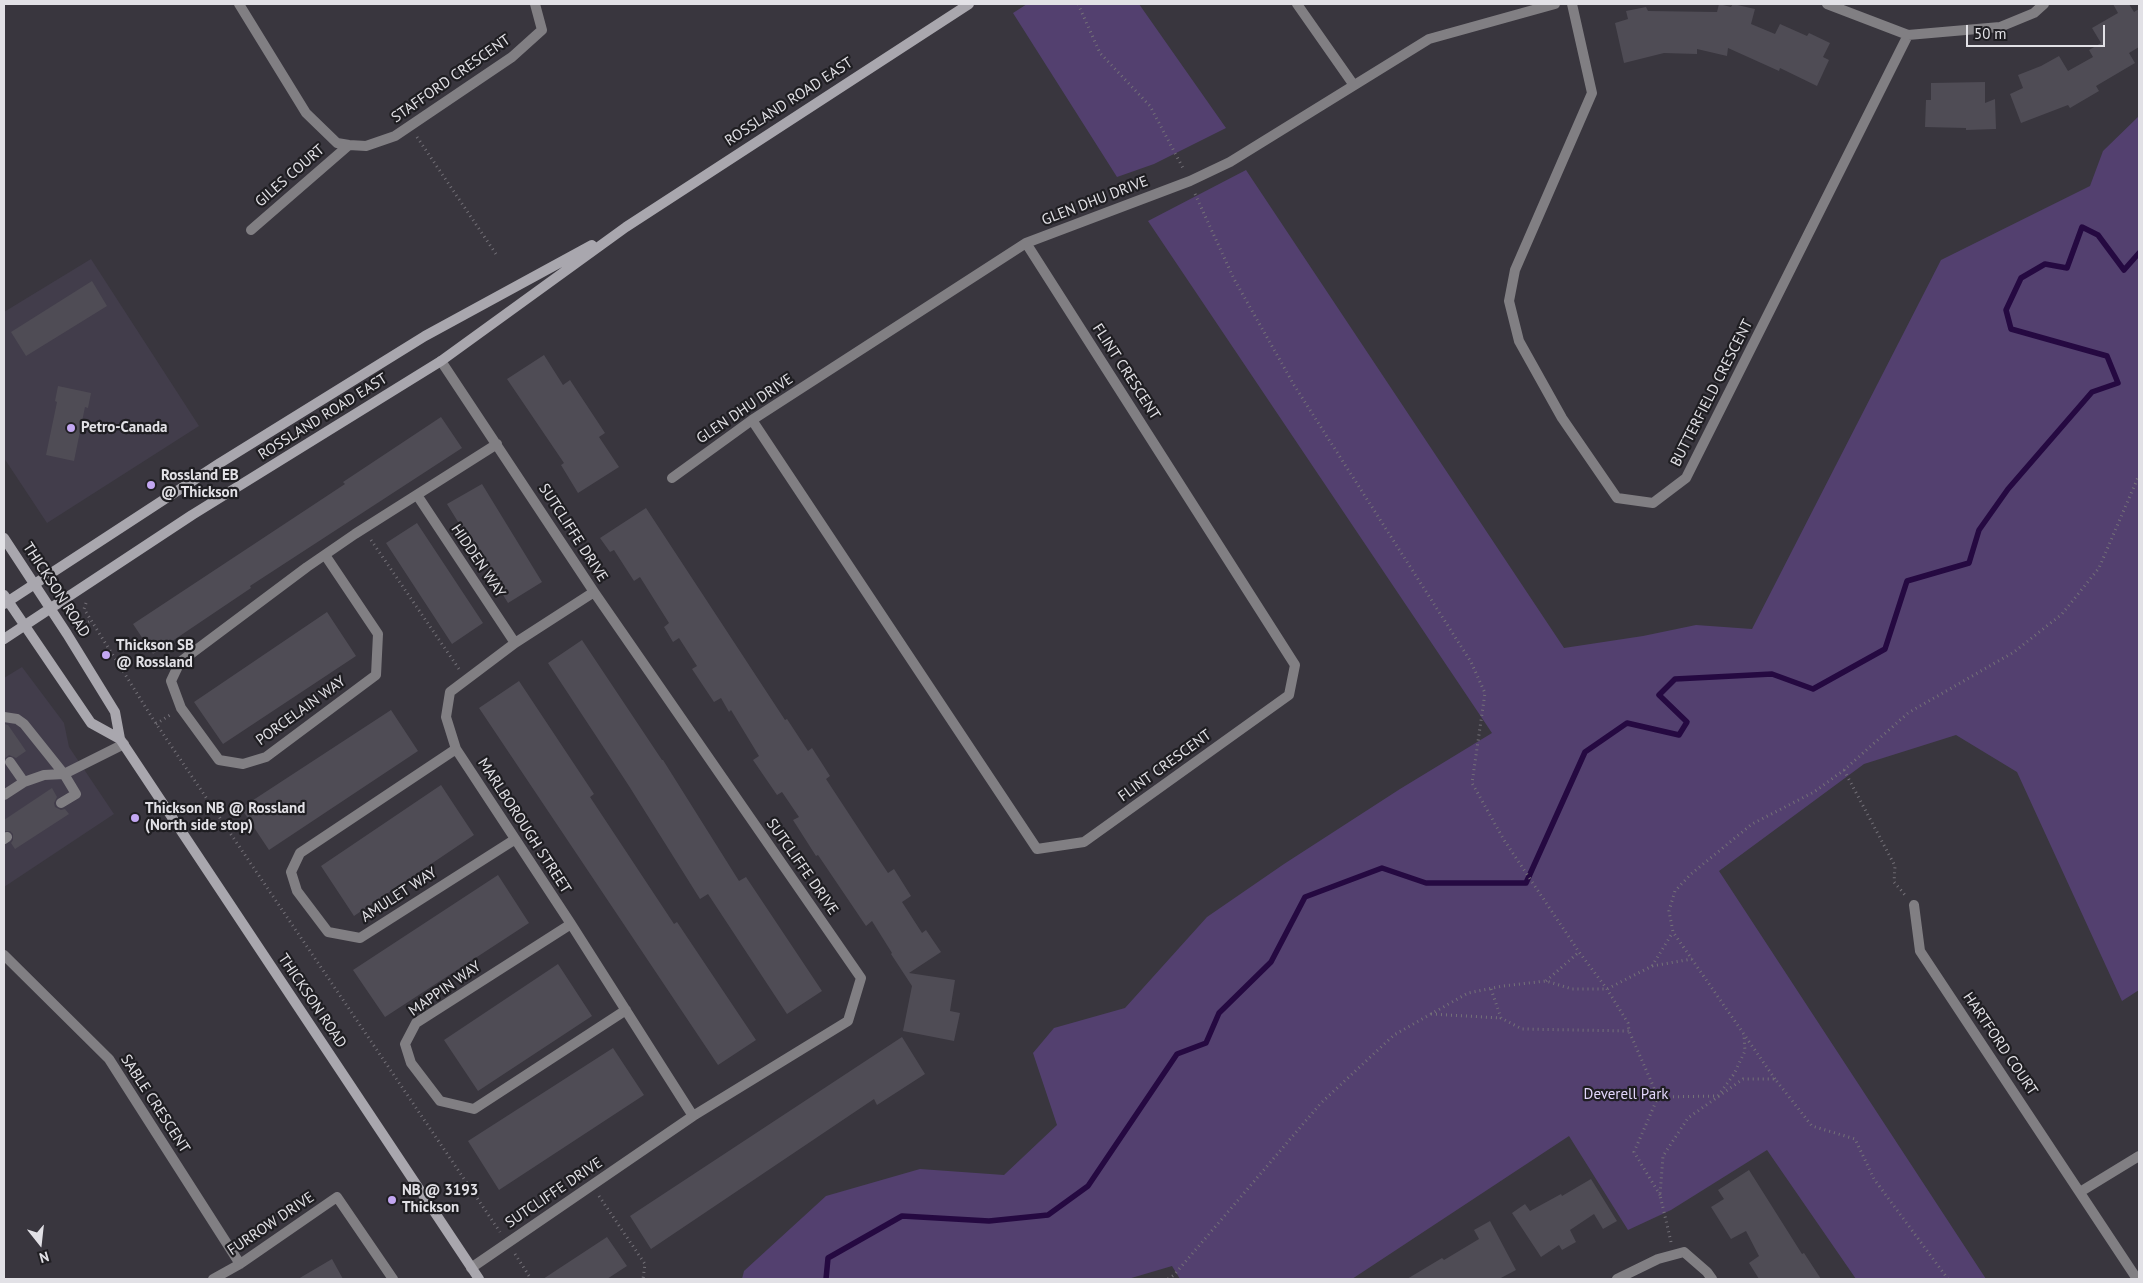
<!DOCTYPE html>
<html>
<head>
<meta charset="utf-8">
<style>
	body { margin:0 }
	#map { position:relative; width:2143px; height:1283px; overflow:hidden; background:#39363e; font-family:"PT Sans",sans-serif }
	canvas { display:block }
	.frame { position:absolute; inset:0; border:5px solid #e2e1e6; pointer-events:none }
	.north { position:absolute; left:15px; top:1218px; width:50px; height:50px; -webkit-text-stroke:4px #1f1e22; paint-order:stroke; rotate:164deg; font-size:14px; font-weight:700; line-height:20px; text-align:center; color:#e2e1e6 }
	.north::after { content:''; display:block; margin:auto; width:18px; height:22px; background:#e2e1e6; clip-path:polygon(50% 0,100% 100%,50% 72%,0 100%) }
	.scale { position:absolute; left:1966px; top:25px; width:139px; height:22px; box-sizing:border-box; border:2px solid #e2e1e6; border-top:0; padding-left:6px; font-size:15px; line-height:18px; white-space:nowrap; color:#e2e1e6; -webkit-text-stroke:4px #1f1e22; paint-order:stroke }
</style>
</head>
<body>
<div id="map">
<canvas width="2143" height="1283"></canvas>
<div class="frame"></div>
<div class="north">N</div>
<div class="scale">50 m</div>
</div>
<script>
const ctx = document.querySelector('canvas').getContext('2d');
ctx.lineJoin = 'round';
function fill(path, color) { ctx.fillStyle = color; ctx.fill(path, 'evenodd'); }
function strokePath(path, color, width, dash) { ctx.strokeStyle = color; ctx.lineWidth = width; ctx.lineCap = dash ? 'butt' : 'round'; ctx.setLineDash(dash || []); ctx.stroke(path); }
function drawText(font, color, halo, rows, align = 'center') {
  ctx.font = font + ' "PT Sans",sans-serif'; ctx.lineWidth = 4.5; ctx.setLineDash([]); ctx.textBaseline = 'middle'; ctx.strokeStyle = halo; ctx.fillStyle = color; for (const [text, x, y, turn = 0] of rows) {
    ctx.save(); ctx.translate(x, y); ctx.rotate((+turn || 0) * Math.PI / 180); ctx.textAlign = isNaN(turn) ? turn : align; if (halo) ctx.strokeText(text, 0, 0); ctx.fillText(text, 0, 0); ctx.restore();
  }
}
fill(new Path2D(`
	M91 259 199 426 47 523 4 458V312Z
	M22 667 64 723 69 747 114 814 4 887V678Z`), '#423d4b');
fill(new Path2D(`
	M1027 4H1139L1226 128 1154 164 1117 177 1013 13Z
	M2139 116V990L2122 1001 2017 772 1956 735 1864 764 1719 871 1986 1279H1856L1767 1150 1671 1210 1628 1230 1569 1136 1352 1279H1180L1172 1266 1128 1279H742L744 1271 826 1196 920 1169 1004 1175 1057 1125 1033 1053 1054 1028 1125 1008 1207 917 1284 864 1400 789 1492 733 1148 221 1246 170 1564 648 1643 636 1696 625 1752 629 1941 260 2090 186 2103 151Z`), '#53406f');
strokePath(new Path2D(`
	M826 1279 828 1258 902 1216 989 1221 1048 1215 1088 1186 1177 1054 1206 1043 1219 1013 1271 962 1305 897 1382 868 1426 883H1526L1585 752 1627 723 1679 735 1687 722 1659 695 1675 679 1772 674 1813 689 1885 649 1907 581 1969 563 1979 530 2008 489 2092 392 2118 383 2107 356 2011 329 2006 310 2021 278 2045 264 2067 268 2082 227 2098 235 2124 270 2139 253`), '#250941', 5.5);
fill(new Path2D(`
	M1719 4 1731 7 1733 4 1755 9 1751 24 1775 34 1780 24 1807 36 1809 33 1830 43 1823 57 1829 60 1817 86 1780 68 1779 71 1728 48 1727 56 1697 49V54L1664 53 1624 63 1615 23 1628 19 1626 11 1646 7 1648 11 1717 12Z
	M2113 4H2129L2134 12 2139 9V47L2129 53 2135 63 2096 86 2099 91 2070 108 2068 105 2021 123 2010 94 2023 88 2018 75 2041 66 2059 56 2068 71 2093 57 2089 50 2101 43 2092 28 2118 13Z
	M1985 82V103L1995 99 1996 129 1966 130V128L1925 127 1926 100H1931V83Z
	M92 281 107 306 26 356 11 332Z
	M544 355 563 385 570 380 605 433 599 437 619 467 578 493 561 465 564 463 507 379Z
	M58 386 91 393 88 408 85 407 74 461 46 455 57 402 55 401Z
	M441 417 462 448 250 586 251 588 153 654 133 624 345 484 343 482Z
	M482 484 542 582 508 603 447 504Z
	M646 508 785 720 787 719 808 751 812 748 823 765 830 776 826 779 868 843 888 873 894 869 911 896 902 902 922 933 926 930 941 952 909 973 955 980 950 1011 960 1013 954 1041 903 1031 912 986 891 954 892 953 872 921 866 926 818 855 816 856 793 820 799 817 782 792 777 795 753 760 759 756 731 710 729 712 721 698 714 702 692 669 697 666 679 638 673 642 664 627 669 623 640 577 634 581 614 550 610 552 600 538Z
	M417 523 483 623 452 644 386 543Z
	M327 612 356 656 223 744 194 702Z
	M582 640 662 760H663L739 881 746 877 822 991 787 1014 708 894 700 899 629 786 548 663Z
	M519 681 594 794 590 797 674 924 677 922 756 1040 718 1065 479 708Z
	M391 710 418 751 269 850 241 808Z
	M4 724 8 725 26 751 16 758 9 755 4 759Z
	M441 785 474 835 354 916 321 866Z
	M52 788 57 797 54 803 55 807 61 810 65 809 69 814 15 849 11 843 13 840V834L10 831H4V820Z
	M498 875 529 923 385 1017 353 970Z
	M558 964 592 1016 478 1091 444 1040Z
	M902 1037 925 1074 877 1105 874 1099 651 1249 630 1216Z
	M613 1048 644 1095 499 1190 468 1141Z
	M1749 1170 1802 1254 1804 1253 1821 1279H1759L1749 1263 1759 1256 1746 1231 1731 1239 1711 1207 1724 1199 1718 1190Z
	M1591 1179 1617 1221 1603 1229 1594 1214 1570 1230 1576 1242 1562 1250 1559 1245 1541 1257 1512 1213 1525 1204 1530 1211 1561 1194 1562 1196Z
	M1490 1221 1516 1270 1499 1279H1407L1442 1258 1444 1260 1479 1239 1474 1230Z
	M607 1237 627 1266 607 1279H543Z
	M332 1259 343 1279H298Z`), '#4f4c55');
strokePath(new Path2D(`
	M1078 4 1100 53 1150 106 1184 170
	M417 137 498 257
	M1195 194 1234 279 1294 385 1471 662 1485 693 1472 783 1504 840 1579 952 1607 989 1628 1023 1629 1031 1658 1097 1634 1152 1660 1195
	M371 540 459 669
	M86 603 84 609 153 719 500 1232
	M79 626 91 621
	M156 724 170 715
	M1844 770 1895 866 1894 882 1905 895
	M1652 966 1692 959
	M1546 981 1579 952
	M1491 989 1501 1018 1522 1029 1629 1031
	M1431 1014 1501 1018
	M1775 1079 1673 932 1669 911 1675 891 1691 874 1752 824 1814 792 1844 770 1908 713 2014 652 2062 614 2099 568 2139 475
	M1658 1097 1718 1096 1734 1074 1745 1051 1744 1035
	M599 1196 645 1264 643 1279
	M1671 1242 1660 1195 1663 1156 1688 1118 1743 1079H1775L1812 1126 1855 1139 1874 1179 1948 1279
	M515 1254 531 1279
	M1168 1279 1174 1275 1321 1103 1394 1035 1468 993 1503 986 1546 981 1572 989H1607L1652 966 1673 932`), '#747178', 3, [1, 4]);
strokePath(new Path2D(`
	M4 717 17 719 24 724 64 774 76 794 61 803
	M10 762 24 782
	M4 795 24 782 44 775 64 774 124 744
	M4 839 7 837`), '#817f83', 10);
strokePath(new Path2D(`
	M239 4 306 113 337 143 349 145 366 146 395 136 512 57 542 30 535 4
	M1297 4 1353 84
	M1572 4 1592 93 1515 270 1509 301 1519 341 1562 418 1617 498 1653 503 1686 478 1908 35
	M1827 4 1908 35 2000 27 2034 13 2044 4
	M251 230 349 145
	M441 361 594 592 861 978 848 1021 693 1116 471 1268
	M752 420 1037 849 1084 842 1289 695 1295 665 1026 243
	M672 478 752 420 1026 243 1190 181 1230 162 1429 39 1555 4
	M417 495 515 643
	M325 555 378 634 376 675 266 757 243 764 219 760 181 708 171 681 180 662 307 567 355 534 497 444
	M594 592 515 643 450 692 446 717 456 749 571 924 693 1116
	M456 749 300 853 291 872 297 891 328 932 360 938 514 840
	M1914 905 1920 951 2137 1279
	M571 924 416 1023 405 1044 411 1063 440 1101 474 1109 626 1010
	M4 955 109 1059 240 1264
	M2080 1192 2139 1156
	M213 1279 240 1264 337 1197 393 1279
	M1617 1279 1658 1259 1684 1252 1707 1272 1712 1279`), '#817f83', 10);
strokePath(new Path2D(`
	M4 538 67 634 115 712 120 739 479 1279
	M4 595 91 723 120 739
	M4 604 220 463 425 336 592 245
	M4 639 192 515 441 361 626 227 969 4`), '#a9a7ae', 10);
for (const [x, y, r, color] of [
	[71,428,5,"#c3a7f2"],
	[151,485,5,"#c3a7f2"],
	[106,655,5,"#c3a7f2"],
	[135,818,5,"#c3a7f2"],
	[392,1200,5,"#c3a7f2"]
]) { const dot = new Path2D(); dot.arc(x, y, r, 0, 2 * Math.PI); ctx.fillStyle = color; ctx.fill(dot); strokePath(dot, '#1f1e22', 2); }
drawText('15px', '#e2e1e6', '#1f1e22', [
	["STAFFORD CRESCENT",451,79,-35],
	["ROSSLAND ROAD EAST",789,102,-33],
	["GILES COURT",290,176,-41],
	["GLEN DHU DRIVE",1095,201,-21],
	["FLINT CRESCENT",1126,372,57],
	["BUTTERFIELD CRESCENT",1712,393,-63],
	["GLEN DHU DRIVE",745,409,-34],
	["ROSSLAND ROAD EAST",323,417,-32],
	["SUTCLIFFE DRIVE",573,533,57],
	["HIDDEN WAY",478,561,56],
	["THICKSON ROAD",56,590,57],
	["PORCELAIN WAY",301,711,-36],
	["FLINT CRESCENT",1165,766,-36],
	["MARLBOROUGH STREET",524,826,57],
	["SUTCLIFFE DRIVE",802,867,55],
	["AMULET WAY",399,895,-33],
	["MAPPIN WAY",445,989,-35],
	["THICKSON ROAD",312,1001,56],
	["HARTFORD COURT",2000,1044,56],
	["SABLE CRESCENT",155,1104,57],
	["SUTCLIFFE DRIVE",554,1193,-34],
	["FURROW DRIVE",271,1224,-34]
]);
drawText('bold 15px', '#e2e1e6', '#1f1e22', [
	["Petro-Canada",81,428],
	["Rossland EB",161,476],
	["@ Thickson",161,493],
	["Thickson SB",116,646],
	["@ Rossland",116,663],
	["Thickson NB @ Rossland",145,809],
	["(North side stop)",145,826],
	["NB @ 3193",402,1191],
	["Thickson",402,1208]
], 'left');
drawText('15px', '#e2d6fa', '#1f1e22', [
	["Deverell Park",1626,1095]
]);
</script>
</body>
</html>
